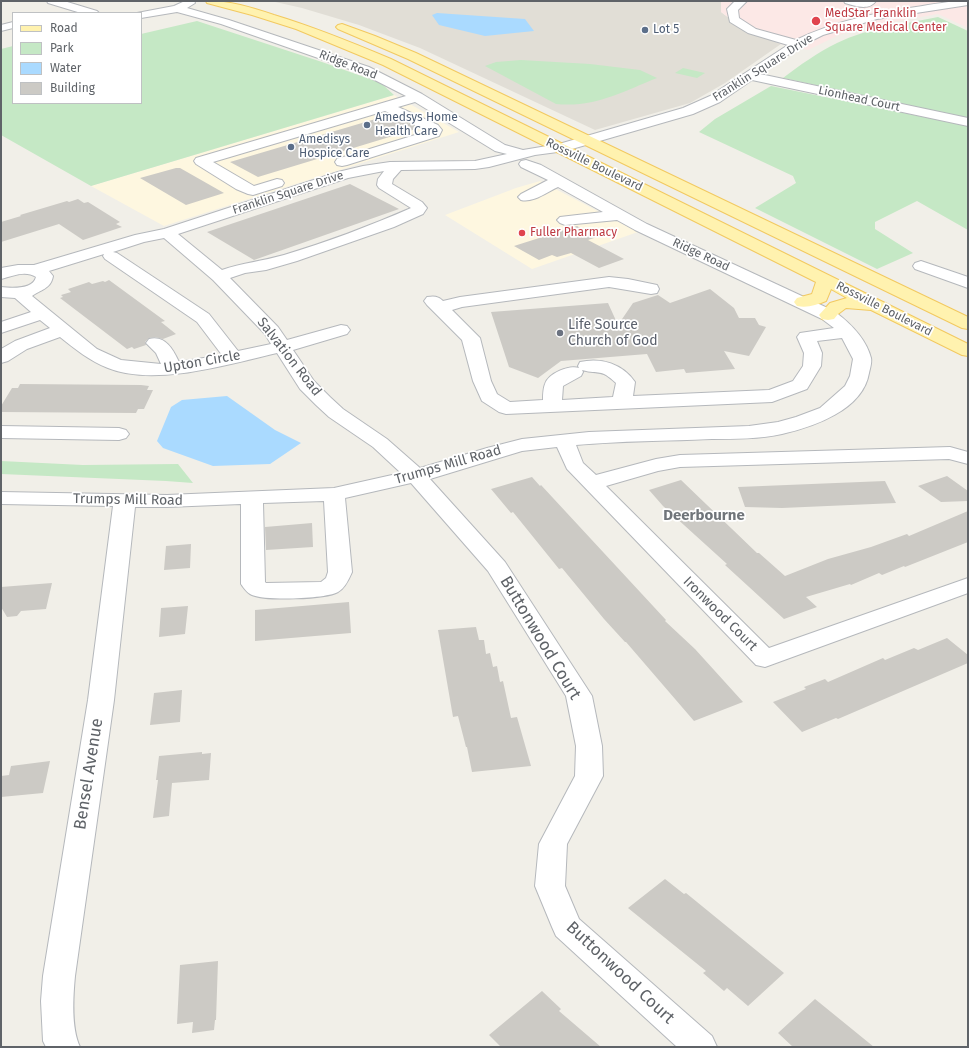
<!DOCTYPE html>
<html>
<head>
<meta charset="utf-8">
<style>
	body { margin:0 }
	#map { position:relative; width:969px; height:1048px; overflow:hidden; background:#f1efe8; font-family:"Fira Sans",sans-serif }
	canvas { display:block }
	.frame { position:absolute; inset:0; border:2px solid #5f6368; pointer-events:none }
	.legend { position:absolute; left:12px; top:12px; width:130px; height:92px; box-sizing:border-box; background:#fff; border:1px solid #bfc1c3; margin:0; padding:5px 7px; list-style:none; font-size:12px; color:#5f6368 }
	.legend li { display:flex; align-items:center; gap:8px; height:20px }
	.legend b { width:20px; border:1px solid #bfc1c3 }
</style>
</head>
<body>
<div id="map">
<canvas width="969" height="1048"></canvas>
<div class="frame"></div>
<ul class="legend">
<li><b style="height:5px;background:#fff2af"></b>Road</li>
<li><b style="height:11px;background:#c5e8c5"></b>Park</li>
<li><b style="height:11px;background:#aadaff"></b>Water</li>
<li><b style="height:11px;background:#cccac5"></b>Building</li>
</ul>
</div>
<script>
const ctx = document.querySelector('canvas').getContext('2d');
ctx.lineJoin = 'round';
function fill(path, color) { ctx.fillStyle = color; ctx.fill(path, 'evenodd'); }
function strokePath(path, color, width, dash) { ctx.strokeStyle = color; ctx.lineWidth = width; ctx.lineCap = dash ? 'butt' : 'round'; ctx.setLineDash(dash || []); ctx.stroke(path); }
function drawText(font, color, halo, rows, align = 'center') {
  ctx.font = font + ' "Fira Sans",sans-serif'; ctx.lineWidth = 3.5; ctx.setLineDash([]); ctx.textBaseline = 'middle'; ctx.strokeStyle = halo; ctx.fillStyle = color; for (const [text, x, y, turn = 0] of rows) {
    ctx.save(); ctx.translate(x, y); ctx.rotate((+turn || 0) * Math.PI / 180); ctx.textAlign = isNaN(turn) ? turn : align; if (halo) ctx.strokeText(text, 0, 0); ctx.fillText(text, 0, 0); ctx.restore();
  }
}
fill(new Path2D(`
	M394 95 459 132 164 226 91 186Z
	M540 181 638 232 532 269 445 215 516 188Z`), '#fef7e0');
fill(new Path2D(`
	M271 1H721V12L745 30 781 44 725 83 690 103 595 130 420 48 359 25 302 8Z`), '#e1ded6');
fill(new Path2D(`
	M721 1H968V28L938 14 871 26 839 35 808 50 781 44 745 30 721 12Z`), '#fce8e6');
fill(new Path2D(`
	M938 17 968 31V118L783 78C800 65 817 53 837 43 868 28 904 24 938 17Z
	M197 21 322 62 381 83 394 95 91 186 1 135V49L13 46V103H141V34Z
	M521 60 590 64 640 70 657 78C622 92 594 108 556 104L485 66 496 62Z
	M683 68 705 73 697 78 675 73Z
	M771 86 968 126V230L917 201 875 222V229L913 253 877 269 755 208 796 183 793 176 699 132 715 119Z
	M1 461 83 465 178 464 193 483 166 481 1 474Z`), '#c5e8c5');
fill(new Path2D(`
	M437 13 525 19 534 31 485 36 439 25 432 15Z
	M227 396 275 430 301 443 270 464 213 466 163 448 157 441 171 407 182 400Z`), '#aadaff');
fill(new Path2D(`
	M389 115 419 128 258 177 230 162Z
	M176 168H180L224 193 186 205 140 178Z
	M350 184 399 209 254 260 207 232Z
	M78 199 84 203 88 202 120 222 116 224 122 227 83 240 59 224 1 242V222L21 216 20 215 67 201 69 202Z
	M577 226 597 237 588 240 624 259 599 268 571 253 557 257 552 255 539 260 514 246Z
	M109 280 165 321 161 322 176 334 163 339 155 337 149 338 145 342 146 345 134 349 132 347 127 349 60 298 63 297 61 295 71 292 68 289 89 282 92 284 103 281 105 282Z
	M710 289 734 308 739 318H755L759 325 766 327 749 356 724 351 735 369 686 373 684 369 656 372 647 354 561 361 538 378 509 367 491 312 608 303 618 325 633 303 658 295 670 303Z
	M20 384 141 385 149 386 147 390H153L144 409H138L136 413 1 412V406L12 388H18Z
	M947 476 968 491V501L941 502 918 486Z
	M532 477 540 486 541 485 666 620 665 621 695 649 743 702 694 721 626 642H625L604 619 562 568 559 569 513 512 511 513 491 489Z
	M681 480 757 553H759L785 576 828 559 871 547 907 534 909 536 968 511V542L905 567 904 566 882 575 879 573 851 585 850 584 806 597 817 607 784 619 725 565 727 564 663 506 649 490Z
	M885 481 896 503 782 508 745 507 738 487Z
	M312 523 313 547 266 550 265 527Z
	M191 544 190 568 164 570 166 546Z
	M52 583 46 609 21 611 17 616 7 617 1 607V587Z
	M349 602 351 633 255 641V610Z
	M188 606 185 634 159 637 161 608Z
	M476 627 479 640H484L486 654 490 653 493 667 497 666 500 682 503 681 511 718 517 717 531 766 472 772 467 747H466L458 716 453 717 438 630Z
	M947 638 968 655V663L838 719 836 718 802 732 773 702 806 689 804 687 825 679 828 682 883 658 885 660 914 648 918 650Z
	M182 690 180 722 150 725 154 693Z
	M202 752V754L211 753 209 780 172 783 169 816 153 818 158 780H156L159 756Z
	M50 761 43 793 1 797V776L9 775 11 766Z
	M665 879 684 894 686 893 784 973 748 1006 727 988 724 991 703 973 706 971 628 908Z
	M218 961 216 1020H215L214 1030 192 1033 193 1022 177 1024 180 965Z
	M542 991 561 1009 559 1011 601 1047H501L489 1035Z
	M815 999 874 1047H793L778 1033Z`), '#cccac5');
const minor = new Path2D(`
	M47 1H64L97 11 99 13H81L48 3Z
	M185 1H194L195 3 187 8 229 20 369 67 422 94 505 145 523 150 559 144 683 108 710 96 788 45 748 33 730 22 727 9 735 1H747L738 10 739 18 756 29 796 40C834 21 875 13 916 7 934 4 950 1 968 1V5L877 19 823 35 801 46 760 74 968 118V126L752 80 720 102 693 114 565 151 535 155 489 167 475 169 401 170 393 179 392 184 422 202 427 208 423 214 394 227 297 261 266 270 245 273 230 278 278 327 287 340 341 325 347 326 350 330 347 334 293 350 314 381 330 397 343 409 387 439 420 468 487 448 522 439 589 432 749 426 778 422 796 417 820 408 845 386 850 376 853 359 842 338 817 341 822 353 821 366 807 389 772 402 506 414 499 412 482 401 473 381 462 340 427 305 424 301 427 297C434 296 438 296 443 301L460 297 609 277 628 279 657 285 659 289 657 293 651 294 609 287 462 307 452 310 480 338 491 381 497 394 510 402 543 400C543 396 543 389 545 384 549 373 569 365 579 368L578 366 580 362C601 357 623 364 635 382L633 396 769 390 793 381 803 366 804 353 797 337 800 333 834 328 822 319 635 230 617 220 565 225 560 223 557 220 560 217 603 212 558 187C547 192 533 203 521 200L518 197 521 194 548 180 521 167 519 164 521 161 526 160 541 165 647 224 834 311C850 323 866 338 871 358 872 362 870 369 869 373 863 410 813 427 782 434 759 439 735 439 712 439 667 441 621 441 576 445L583 463 596 475 656 459 680 455 950 447 968 452V464L949 459 680 467 658 471 606 486 769 648 968 578V593L765 667 756 665 567 469 557 447 522 451 430 479 505 562 592 696 602 746 603 776 567 844 565 886 579 919 712 1036 717 1047H677L556 936 552 927 535 886 539 844 575 776 576 746 566 696 488 571 411 483 345 498 352 572C349 579 345 588 338 592 325 599 266 601 252 595 247 593 244 588 241 584V504L167 507H135L114 700 75 976C73 997 71 1028 80 1047H46L43 1041 41 1001 43 976 88 700 113 506 1 504V492L167 495 334 488 401 473 373 447 329 417 316 405 300 389 277 353C230 364 154 387 108 368 90 361 75 349 60 337L27 349 8 361 1 363V349L15 341 50 328 40 320 1 333V322L31 312 15 298 1 297V287C11 288 33 290 36 277 25 270 13 276 1 279V268L18 265H34L135 235 164 229 338 172 363 166 390 162 475 161 507 154 495 151 415 102 398 107 438 125 442 130 439 136 347 165 342 166 337 165 335 162 337 159 428 131 385 111 213 162 254 186 277 179 282 180 284 183 282 186 253 195 248 194 236 189 196 164 194 161 196 158 406 96 361 73 221 24 177 12 141 18V13H137L174 6ZM384 171 378 179 377 185 379 188 411 208C370 226 327 242 284 255 263 261 242 263 222 270L178 234 348 178ZM164 238 213 280 265 334 271 344 238 351 209 314 117 253 113 252 144 242ZM104 254 103 256 105 259 197 322 222 355 179 362C173 349 165 335 149 339L146 343 156 353 161 364 121 360 97 349 32 296C40 290 51 289 53 276L49 271ZM582 370C600 375 600 368 616 383L613 397 562 400 563 386 581 376 583 372ZM324 501 328 572 326 578 321 582 266 583 265 582 263 503Z
	M844 1H876C869 11 855 6 845 3Z
	M13 22V28L1 31V25Z
	M921 261 968 277V288L915 269 913 266 915 263Z
	M1 426 119 428 126 430 129 434 126 438 119 440 1 438Z`);
const major = new Path2D(`
	M206 1C231 1 250 7 274 15 314 27 353 43 391 59L968 344V356L962 355 871 310 846 308 838 314 834 319 828 320 822 319 819 315 830 303 847 298 831 289 826 301C816 305 808 308 797 306L794 302 797 298 812 294 816 282 383 65 296 29 252 15 207 3Z
	M342 24 375 36 416 53 968 317V329L962 328 408 59 338 29 336 27 338 25Z`);
strokePath(minor, '#b5b8bc', 2);
strokePath(major, '#f2c960', 2);
fill(minor, '#fff');
fill(major, '#fff2af');
for (const [x, y, r, color] of [
	[816,21,5,"#e0444e"],
	[645,30,4,"#5c6f8a"],
	[367,125,4,"#5c6f8a"],
	[291,147,4,"#5c6f8a"],
	[522,233,4,"#e0444e"],
	[560,333,4,"#6b7280"]
]) { const dot = new Path2D(); dot.arc(x, y, r, 0, 2 * Math.PI); ctx.fillStyle = color; ctx.fill(dot); strokePath(dot, '#fff', 1.5); }
drawText('12px', '#be3a42', '#fff', [
	["MedStar Franklin",825,14],
	["Square Medical Center",825,28],
	["Fuller Pharmacy",530,233]
], 'left');
drawText('12px', '#4e5e75', '#fff', [
	["Lot 5",653,30],
	["Amedsys Home",375,118],
	["Health Care",375,132],
	["Amedisys",299,140],
	["Hospice Care",299,154]
], 'left');
drawText('12px', '#5f6368', '#fff', [
	["Ridge Road",348,65,21],
	["Franklin Square Drive",763,68,-32],
	["Lionhead Court",859,99,12],
	["Rossville Boulevard",594,165,26],
	["Franklin Square Drive",288,193,-18],
	["Ridge Road",701,255,25],
	["Rossville Boulevard",884,309,27]
]);
drawText('14px', '#5b616d', '#fff', [
	["Life Source",568,325],
	["Church of God",568,341]
], 'left');
drawText('14px', '#5f6368', '#fff', [
	["Salvation Road",289,357,52],
	["Upton Circle",202,362,-10],
	["Trumps Mill Road",448,465,-16],
	["Trumps Mill Road",128,500,1],
	["Ironwood Court",720,614,45]
]);
drawText('bold 15px', '#70757a', '#fff', [
	["Deerbourne",704,516]
]);
drawText('17px', '#5f6368', '#fff', [
	["Buttonwood Court",540,638,59],
	["Bensel Avenue",89,774,-81],
	["Buttonwood Court",620,973,43]
]);
</script>
</body>
</html>
